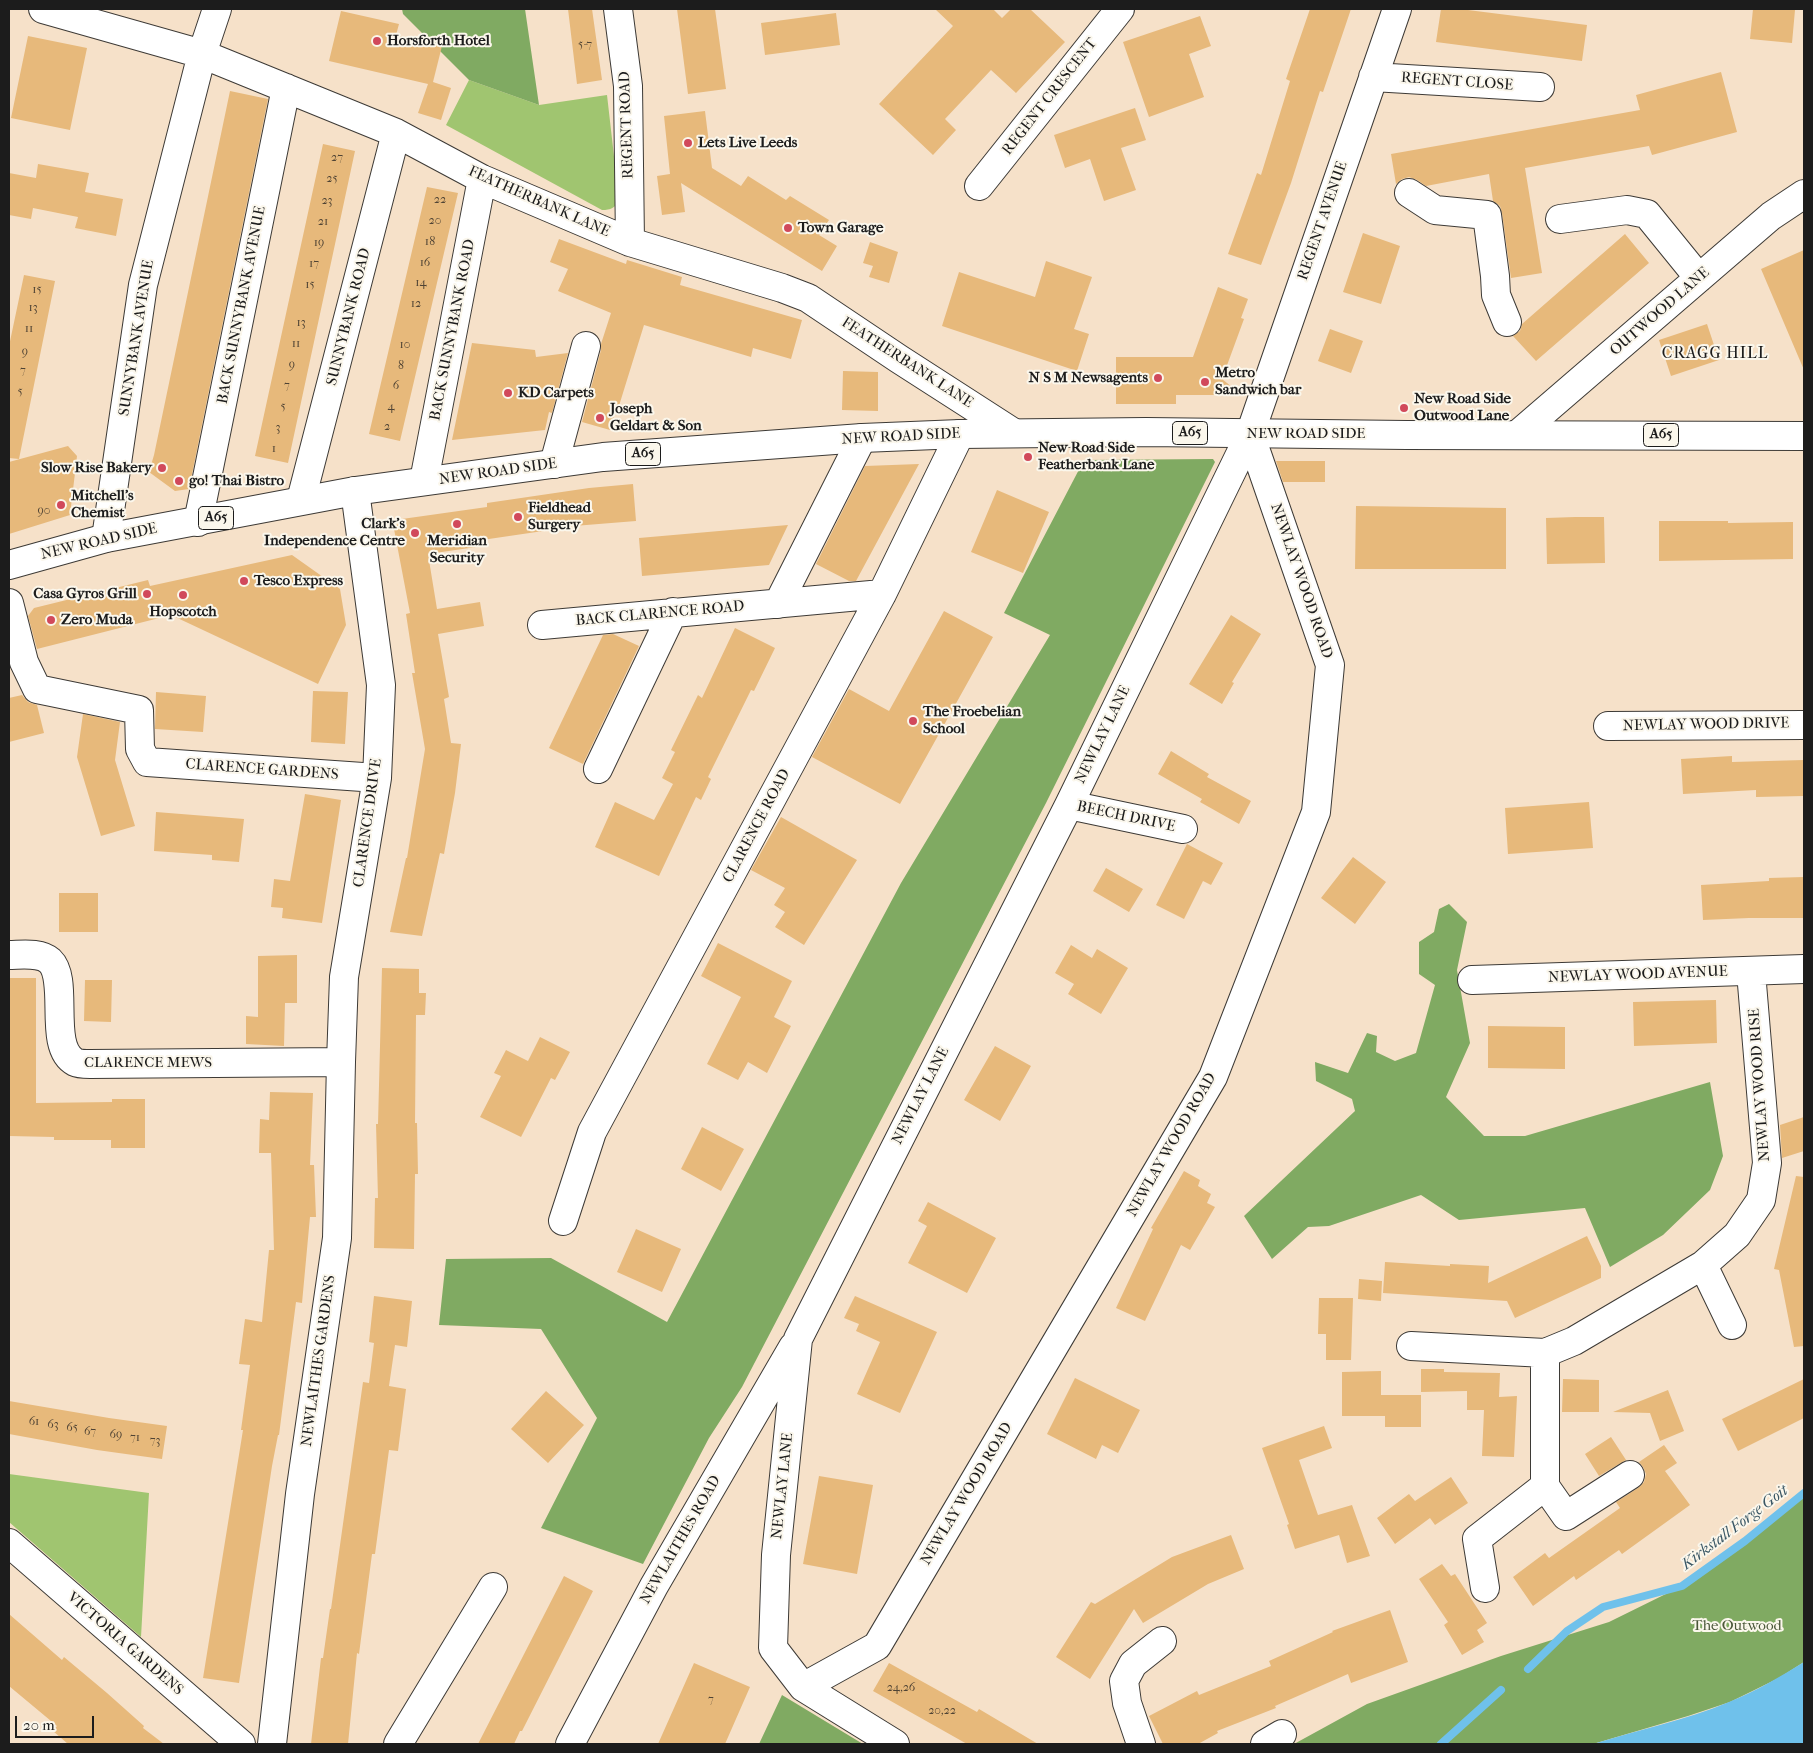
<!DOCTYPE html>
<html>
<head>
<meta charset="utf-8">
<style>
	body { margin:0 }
	#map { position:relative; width:1813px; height:1753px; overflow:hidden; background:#f6e1c9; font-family:"IM FELL French Canon",serif }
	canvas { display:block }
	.frame { position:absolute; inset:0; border:10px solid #1c1c1c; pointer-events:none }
	.scale { position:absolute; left:15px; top:1716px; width:79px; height:22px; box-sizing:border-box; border:2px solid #1c1c1c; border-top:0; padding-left:6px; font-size:15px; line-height:18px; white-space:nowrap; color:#1c1c1c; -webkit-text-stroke:4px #fbf7ec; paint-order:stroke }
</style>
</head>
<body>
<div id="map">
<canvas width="1813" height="1753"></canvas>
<div class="frame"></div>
<div class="scale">20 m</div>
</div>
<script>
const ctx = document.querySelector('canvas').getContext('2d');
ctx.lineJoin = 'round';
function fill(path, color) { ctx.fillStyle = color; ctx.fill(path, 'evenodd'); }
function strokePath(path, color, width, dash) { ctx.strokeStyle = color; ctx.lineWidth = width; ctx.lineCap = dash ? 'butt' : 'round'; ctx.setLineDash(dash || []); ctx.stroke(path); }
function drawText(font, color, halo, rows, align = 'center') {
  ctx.font = font + ' "IM FELL French Canon",serif'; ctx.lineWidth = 4; ctx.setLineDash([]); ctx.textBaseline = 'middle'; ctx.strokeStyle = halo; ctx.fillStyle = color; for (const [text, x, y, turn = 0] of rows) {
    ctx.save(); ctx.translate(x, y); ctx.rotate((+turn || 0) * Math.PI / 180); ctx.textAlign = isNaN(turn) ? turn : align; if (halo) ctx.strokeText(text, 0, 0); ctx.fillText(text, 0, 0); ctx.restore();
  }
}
fill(new Path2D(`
	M469 80 539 105 607 95 619 200C615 208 611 210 602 210L446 125Z
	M9 1474 149 1493 141 1637 9 1522Z`), '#a0c570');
fill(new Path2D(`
	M402 9H525L539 105 469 80 403 14Z
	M1213 459 1215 462 1046 803 742 1387 709 1438 643 1564 541 1528 597 1418 541 1329 439 1325 446 1259 551 1258 667 1322 901 883 1050 635 1004 613 1084 460Z
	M1449 904 1467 922 1457 970 1470 1043 1446 1097 1484 1136H1525L1710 1082 1723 1156 1710 1190 1663 1235 1610 1267 1585 1208 1459 1220 1421 1195 1329 1226 1308 1227 1272 1259 1244 1216 1355 1111 1352 1099 1316 1081 1315 1062 1348 1073 1367 1033 1377 1036 1376 1052 1395 1061 1416 1053 1435 985 1419 974V942L1434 932 1439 909Z
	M1804 1493V1662L1779 1678 1730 1702 1688 1716 1593 1744H1294L1367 1704 1501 1656 1609 1622 1682 1586 1745 1541Z
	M782 1695 863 1744H759Z`), '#80aa62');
fill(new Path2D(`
	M1804 1662V1744H1593C1638 1730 1686 1720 1729 1702 1756 1691 1780 1677 1804 1662Z`), '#6fc1eb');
strokePath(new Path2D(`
	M1528 1669 1567 1631 1603 1607 1682 1586 1745 1541 1804 1493
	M1441 1744 1501 1690`), '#6fc1eb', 8);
fill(new Path2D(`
	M568 9H592L602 80 577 84Z
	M677 9H715L726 89 688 94Z
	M935 9H993L1002 18 1011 9H1030L1065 42 1016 93 991 70 945 119 956 130 933 155 879 104 953 26Z
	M1310 9H1351L1323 92 1320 91 1291 183 1261 265 1228 254 1257 173 1261 175 1290 81 1286 79Z
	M1441 9H1460L1587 25 1582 61 1436 42Z
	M1753 9 1795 10 1792 43 1750 39Z
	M341 11 399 24 396 35 442 46 433 82 451 88 441 120 418 113 428 84 329 61Z
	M836 13 840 45 765 55 761 23Z
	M1200 16 1211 46 1189 54 1204 97 1149 117 1123 42Z
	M28 36 87 48 70 130 11 118Z
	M1721 72 1737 132 1652 155 1649 146 1525 168 1542 273 1511 278 1502 213 1500 206 1493 201 1489 174 1426 186 1417 180 1409 177 1402 179 1396 184 1391 154 1640 110 1636 95Z
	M230 91 268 99 189 489 175 491 149 472 154 455Z
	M1135 108 1146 140 1121 148 1136 190 1104 201 1090 159 1065 168 1054 135Z
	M705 111 712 168 741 186 748 176 786 200 790 196 829 220 819 235 837 246 822 271 681 183 685 212 662 215 657 176 670 174 664 116Z
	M323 144 355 151 288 463 255 456Z
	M38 164 89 173 85 192 123 199 116 236 75 228 78 217 33 208 31 219 9 215V173L36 178Z
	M427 187 458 193 400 441 369 434Z
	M1363 233 1400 246 1381 304 1343 292Z
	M1625 234 1649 263 1536 361 1513 336 1520 331 1522 324Z
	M559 239 626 264 627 260 682 277 680 285 802 320 791 359 753 348 751 357 644 325 618 409H616L610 430 582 422 601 350V344L611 313 558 291 568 269 550 262Z
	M870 242 898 252 889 283 869 277 873 266 863 263Z
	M1804 250V370L1761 269Z
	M1046 261 1092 277 1074 329 1089 334 1077 371 942 326 959 272 1035 297Z
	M24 275 55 281 19 459 9 458V346Z
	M1218 287 1248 299 1241 318 1244 319 1222 379 1242 395H1176V404H1116V357H1193Z
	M1707 324 1719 360 1671 376 1659 340Z
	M1330 329 1363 341 1351 373 1318 361Z
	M472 343 535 350 536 357 568 353 552 413 549 412 545 430 452 440Z
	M843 371 878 372V411L842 410Z
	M68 446 77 456 70 515 9 534V462Z
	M1276 461H1325V482H1283Z
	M919 464 856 581H849L816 564 865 466Z
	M633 484 636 521 549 528 550 530 482 540 483 546 428 554 437 609 480 602 484 626 438 634 449 697 444 699 451 743 461 744 455 793 444 854 440 853 422 936 390 932 406 858H407L425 749 412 673H415L406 614 410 613 394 529 402 519 487 507V503L589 488Z
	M997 490 1049 512 1023 573 971 552Z
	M1356 506 1506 508V569H1355Z
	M1575 517H1604L1605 563 1547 564 1546 518Z
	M1659 521H1728V523L1793 522V559L1659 561Z
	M788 525 769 565 642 576 639 538Z
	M292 555 340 589 346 625 318 684 171 615 37 649 28 616 34 608 148 580 150 586Z
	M944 611 993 637 900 804 812 757 849 689 889 711Z
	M1231 615 1261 634 1232 682 1234 683 1222 704 1189 684Z
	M735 628 775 648 754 691 751 690 708 777 711 779 701 800 696 797 659 876 595 847 615 802 654 820 673 784 662 778 675 752 671 750 698 695 702 698Z
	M613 634 639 646 583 764 549 748 603 635Z
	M313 691 348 692 345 744 311 742Z
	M156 692 206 696 203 732 155 729Z
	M22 695 28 702 37 705 44 733 9 742V698Z
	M83 714 120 722 115 760 135 826 101 836 77 757Z
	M1171 751 1209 774 1207 777 1251 801 1239 824 1200 802 1202 799 1158 774Z
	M1732 756V762L1804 760V796L1756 797V790L1683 794 1681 759Z
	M305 794 341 800 322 923 282 918 283 908 271 907 274 879 290 881Z
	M1589 802 1593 848 1508 854 1505 808Z
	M156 812 244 819 239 862 212 860V855L154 851Z
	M781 817 857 860 804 945 775 927 785 912 774 905 785 888 751 870Z
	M1187 844 1223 863 1211 885 1203 881 1184 919 1156 905Z
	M1353 857 1386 882 1355 924 1321 898Z
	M1106 868 1143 889 1129 912 1093 891Z
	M1804 877V918H1749L1703 920 1701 885 1769 881V878Z
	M59 893H98V932H59Z
	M718 943 792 981 774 1017 791 1026 767 1073 748 1062 738 1080 707 1064 741 997 701 976Z
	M1071 945 1092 958 1097 949 1128 968 1101 1014 1068 994 1074 984 1055 973Z
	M297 955V1003H285L284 1046 246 1044V1016L258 1017V956Z
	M382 968 419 969V993H426L425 1015H416L415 1123H417L418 1174H415L414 1249 374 1248 375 1198H378L376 1124H378Z
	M9 978H36V1103L112 1102V1099H145V1148H111V1140H54V1137L9 1136Z
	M85 980H112L111 1022 84 1021Z
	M1716 1000 1717 1043 1634 1046 1633 1002Z
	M1488 1026 1565 1027V1069L1488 1068Z
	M540 1037 570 1052 555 1080 551 1078 521 1137 480 1117 501 1076 494 1073 506 1050 528 1061Z
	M995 1046 1031 1066 1000 1121 964 1100Z
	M270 1092 313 1093 310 1165H314L316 1217H310L302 1303 296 1302 279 1435H278L272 1466 239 1683 203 1678 243 1430H241L250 1365 239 1364 245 1319 262 1322 269 1250H274L271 1153H259L260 1119 269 1120Z
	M1804 1117V1151L1782 1158 1780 1125Z
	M702 1127 744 1149 721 1191 681 1169Z
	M1184 1171 1200 1180 1198 1186 1211 1194 1207 1203 1215 1207 1190 1250 1181 1245 1145 1321 1116 1308 1153 1229 1151 1228Z
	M1796 1176 1804 1177V1346L1794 1347 1779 1270 1774 1269Z
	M928 1202 996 1238 967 1293 908 1263 927 1226 918 1221Z
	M636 1229 681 1249 662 1292 617 1272Z
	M1587 1236 1601 1266V1278L1515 1318 1507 1301 1383 1293 1385 1262 1450 1266V1264L1489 1266 1488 1283Z
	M1359 1279 1382 1281 1381 1301 1358 1299Z
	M374 1296 412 1301 407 1347 395 1345 389 1386 406 1389 398 1451 389 1450 375 1554H372L359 1654 357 1653 348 1744H311L321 1658H323L330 1609H331L363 1382 369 1383 374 1343 369 1342Z
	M855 1296 937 1332 900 1413 857 1394 880 1342 856 1331 859 1324 844 1318Z
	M1319 1298H1353L1351 1360H1326V1334H1318Z
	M1421 1369H1444V1372L1500 1373 1499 1397 1517 1396 1514 1457 1482 1456 1484 1410H1467V1391L1421 1392Z
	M1381 1371V1395H1421V1427H1385V1416H1342V1372Z
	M1075 1378 1140 1410 1118 1453 1102 1445 1096 1459 1047 1434Z
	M1563 1379 1599 1380V1412H1562Z
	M1804 1379V1418L1738 1451 1722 1419Z
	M1668 1390 1684 1431 1660 1441 1650 1413 1613 1412Z
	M546 1391 584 1425 548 1463 511 1429Z
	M9 1401 109 1418 167 1426 162 1459 97 1450 9 1434Z
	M1324 1426 1332 1448 1299 1460 1318 1515 1352 1505 1370 1556 1347 1563 1339 1535 1295 1549 1287 1525 1289 1524 1262 1448Z
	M1611 1437 1626 1460 1599 1476 1585 1454Z
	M1664 1445 1677 1463 1665 1471 1690 1505 1622 1554 1619 1550 1576 1580 1574 1576 1533 1606 1513 1577 1545 1553 1549 1558 1620 1508 1616 1502 1638 1488 1644 1482 1646 1474 1643 1467 1639 1462Z
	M819 1476 873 1485 857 1574 803 1564Z
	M1451 1477 1468 1503 1435 1525 1430 1518 1395 1544 1377 1518 1409 1494 1415 1501Z
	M1231 1535 1244 1569 1208 1584 1143 1623 1134 1609 1090 1679 1056 1657 1091 1602 1095 1604 1172 1557Z
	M1442 1564 1451 1576 1455 1574 1487 1623 1477 1630 1484 1642 1462 1655 1444 1625 1448 1622 1419 1579Z
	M564 1576 593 1591 522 1731H520L514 1744H478Z
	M1390 1610 1408 1662 1351 1683 1348 1674 1275 1706 1276 1708 1217 1731 1218 1733 1198 1744H1163L1149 1716 1197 1691 1199 1695 1271 1666 1269 1661 1333 1632 1332 1631Z
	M9 1614 62 1660 64 1657 107 1693 144 1726 143 1728 164 1744H68L53 1731 57 1726 9 1686Z
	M694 1663 750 1687 725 1744H658Z
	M889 1663 977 1712 979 1709 1038 1744H967L873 1691Z`), '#e7b97b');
const minor = new Path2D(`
	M43 9 202 54 396 133 482 179 630 242 782 288 808 298 899 359 1014 433
	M618 9 628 86 630 242
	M1373 77 1540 87
	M979 186 1120 9
	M1409 193 1435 210 1487 215 1495 276 1496 295 1507 322
	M1560 219 1627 210 1647 214 1699 278
	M1518 434 1771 216 1804 194
	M554 464 586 346
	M424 481 482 179
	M301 500 396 133
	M198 522 286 88
	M106 538 143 285 202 54 217 9
	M9 603 24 662 37 689 139 710 140 749 147 762 377 778
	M778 604 862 438
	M542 625 882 594
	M1608 726 1804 725
	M598 769 673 612
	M1069 805 1183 829
	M9 955C21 955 40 952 50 961 70 980 47 1047 75 1062 79 1064 86 1064 90 1064L341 1062
	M1472 980 1804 969
	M563 1221 592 1132 882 594 960 434
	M1703 1265 1732 1325
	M1411 1346 1545 1353 1574 1341 1703 1265 1737 1235 1761 1200 1767 1163 1751 972
	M1545 1486 1566 1516 1630 1475
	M9 1543 241 1744
	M1485 1588 1477 1539 1545 1486V1353
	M803 1687 877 1646 1213 1077 1316 812 1330 665 1250 434
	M272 1744 300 1494 337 1238 341 1062 344 977 377 778 381 685 355 491
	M398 1744 493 1587
	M570 1744 654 1586 793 1347
	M895 1744 803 1687 773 1648 776 1555 798 1339 1069 805 1250 434 1397 9
	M1141 1744 1127 1703 1124 1681 1133 1664 1162 1641
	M1265 1744 1282 1734`);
const major = new Path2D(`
	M9 565 106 538 355 491 603 457 862 438 960 434 1146 432 1407 435 1804 436`);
strokePath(minor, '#3d3a36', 30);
strokePath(major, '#3d3a36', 30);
strokePath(minor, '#fff', 28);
strokePath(major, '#fff', 28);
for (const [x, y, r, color] of [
	[377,41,5,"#d1495b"],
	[688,143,5,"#d1495b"],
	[788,228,5,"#d1495b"],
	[1158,378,5,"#d1495b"],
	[1205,382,5,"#d1495b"],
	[508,393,5,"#d1495b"],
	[1404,408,5,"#d1495b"],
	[600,418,5,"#d1495b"],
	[1028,457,5,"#d1495b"],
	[162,468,5,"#d1495b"],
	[179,481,5,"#d1495b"],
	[61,505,5,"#d1495b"],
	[518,517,5,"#d1495b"],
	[457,524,5,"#d1495b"],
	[415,533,5,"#d1495b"],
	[244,581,5,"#d1495b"],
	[147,594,5,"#d1495b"],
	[183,595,5,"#d1495b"],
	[51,620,5,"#d1495b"],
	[913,721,5,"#d1495b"]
]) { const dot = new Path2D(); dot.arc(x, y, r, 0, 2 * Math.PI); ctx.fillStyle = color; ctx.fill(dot); strokePath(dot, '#fbf7ec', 2); }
drawText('12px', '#4f4334', null, [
	["5-7",585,45],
	["27",337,158],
	["25",332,179],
	["22",440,200],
	["23",327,201],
	["20",435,221],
	["21",323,222],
	["18",430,242],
	["19",319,243],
	["16",425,263],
	["17",314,264],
	["14",421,283],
	["15",310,285],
	["15",37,290],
	["12",416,304],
	["13",33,308],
	["13",301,323],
	["11",29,329],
	["11",296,344],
	["10",405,345],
	["9",25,352],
	["9",292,365],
	["8",401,366],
	["7",23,371],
	["7",287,386],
	["6",396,386],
	["5",20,392],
	["5",283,407],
	["4",391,407],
	["2",387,427],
	["3",278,428],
	["1",274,449],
	["90",44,511],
	["61",34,1422],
	["63",53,1425],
	["65",72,1428],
	["67",90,1432],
	["69",116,1435],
	["71",135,1438],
	["73",155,1441],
	["24,26",901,1688],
	["7",711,1700],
	["20,22",942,1711]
]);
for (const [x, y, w] of [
	[1190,433,35],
	[1661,435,35],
	[643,454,35],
	[216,518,35]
]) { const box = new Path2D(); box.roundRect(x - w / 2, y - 11.5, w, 23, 4); ctx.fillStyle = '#fbf7ec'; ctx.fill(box); strokePath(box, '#1c1c1c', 1); }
drawText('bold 14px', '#1c1c1c', null, [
	["A65",1190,433],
	["A65",1661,435],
	["A65",643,454],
	["A65",216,518]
]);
drawText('bold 15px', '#1c1c1c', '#fbf7ec', [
	["Horsforth Hotel",387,41],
	["Lets Live Leeds",698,143],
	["Town Garage",798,228],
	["Metro",1215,373],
	["Sandwich bar",1215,390],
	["N S M Newsagents",1148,378,"right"],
	["KD Carpets",518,393],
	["New Road Side",1414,399],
	["Outwood Lane",1414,416],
	["Joseph",610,409],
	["Geldart & Son",610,426],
	["New Road Side",1038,448],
	["Featherbank Lane",1038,465],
	["Slow Rise Bakery",152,468,"right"],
	["go! Thai Bistro",189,481],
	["Mitchell's",71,496],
	["Chemist",71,513],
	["Fieldhead",528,508],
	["Surgery",528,525],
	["Clark's",405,524,"right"],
	["Independence Centre",405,541,"right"],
	["Meridian",457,541,"center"],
	["Security",457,558,"center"],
	["Tesco Express",254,581],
	["Casa Gyros Grill",137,594,"right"],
	["Hopscotch",183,612,"center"],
	["Zero Muda",61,620],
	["The Froebelian",923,712],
	["School",923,729]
], 'left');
drawText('15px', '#1c1c1c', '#fbf7ec', [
	["REGENT CLOSE",1457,82,4],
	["REGENT CRESCENT",1050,97,-52],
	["REGENT ROAD",627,125,-92],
	["FEATHERBANK LANE",539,202,24],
	["REGENT AVENUE",1323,221,-71],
	["BACK SUNNYBANK AVENUE",242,305,-79],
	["OUTWOOD LANE",1660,312,-41],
	["SUNNYBANK ROAD",349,317,-76],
	["BACK SUNNYBANK ROAD",453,330,-79],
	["SUNNYBANK AVENUE",137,338,-81],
	["FEATHERBANK LANE",907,363,33],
	["NEW ROAD SIDE",1306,434],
	["NEW ROAD SIDE",901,437,-3],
	["NEW ROAD SIDE",498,472,-8],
	["NEW ROAD SIDE",99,542,-13],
	["NEWLAY WOOD ROAD",1301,581,71],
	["BACK CLARENCE ROAD",660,614,-5],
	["NEWLAY WOOD DRIVE",1706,725,-1],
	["NEWLAY LANE",1103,735,-64],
	["CLARENCE GARDENS",262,770,4],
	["BEECH DRIVE",1126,817,12],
	["CLARENCE DRIVE",368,823,-82],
	["CLARENCE ROAD",757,826,-62],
	["NEWLAY WOOD AVENUE",1638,975,-2],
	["CLARENCE MEWS",148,1063],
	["NEWLAY WOOD RISE",1760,1085,-94],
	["NEWLAY LANE",921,1096,-63],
	["NEWLAY WOOD ROAD",1172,1145,-60],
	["NEWLAITHES GARDENS",319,1361,-82],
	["NEWLAY LANE",783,1486,-84],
	["NEWLAY WOOD ROAD",967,1494,-59],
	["NEWLAITHES ROAD",681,1540,-60],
	["VICTORIA GARDENS",125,1644,41]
]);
drawText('15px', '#4a5739', '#fbf7ec', [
	["The Outwood",1737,1626]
]);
ctx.letterSpacing = '1px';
drawText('16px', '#1c1c1c', '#fbf7ec', [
	["CRAGG HILL",1715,354]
]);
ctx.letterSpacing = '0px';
drawText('italic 16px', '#395664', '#fbf7ec', [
	["Kirkstall Forge Goit",1735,1528,-37]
]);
</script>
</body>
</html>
